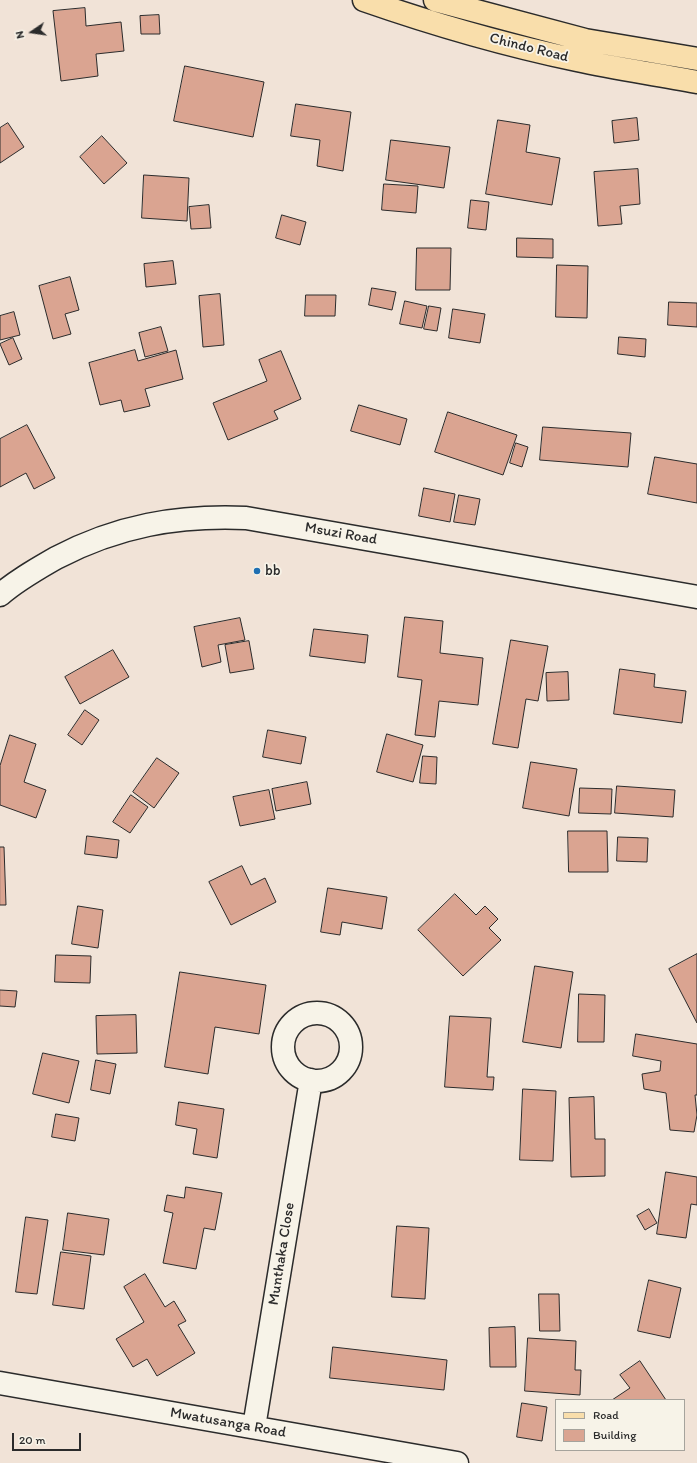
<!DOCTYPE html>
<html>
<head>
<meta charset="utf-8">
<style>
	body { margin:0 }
	#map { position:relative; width:697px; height:1463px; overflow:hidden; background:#f1e3d7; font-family:Itim,sans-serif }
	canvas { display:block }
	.legend { position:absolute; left:555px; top:1399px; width:130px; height:52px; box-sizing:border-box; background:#f7f3e8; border:1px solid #a5a39c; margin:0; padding:5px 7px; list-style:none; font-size:12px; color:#2b2b2b }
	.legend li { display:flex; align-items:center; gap:8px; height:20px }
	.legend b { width:20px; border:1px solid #a5a39c }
	.north { position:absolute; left:12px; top:12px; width:40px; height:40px; -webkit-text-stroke:3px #f7f3e8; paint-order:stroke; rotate:257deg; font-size:11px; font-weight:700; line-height:16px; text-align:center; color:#2b2b2b }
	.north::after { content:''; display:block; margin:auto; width:14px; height:18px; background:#2b2b2b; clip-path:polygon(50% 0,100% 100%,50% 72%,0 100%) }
	.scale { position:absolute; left:12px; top:1433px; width:69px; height:18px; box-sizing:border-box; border:2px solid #2b2b2b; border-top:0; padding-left:5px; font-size:12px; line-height:14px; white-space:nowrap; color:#2b2b2b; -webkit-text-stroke:3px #f7f3e8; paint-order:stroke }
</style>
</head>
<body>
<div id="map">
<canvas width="697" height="1463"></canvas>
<ul class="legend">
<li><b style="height:5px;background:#f9deab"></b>Road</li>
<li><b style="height:11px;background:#daa491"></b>Building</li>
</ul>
<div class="north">N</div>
<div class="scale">20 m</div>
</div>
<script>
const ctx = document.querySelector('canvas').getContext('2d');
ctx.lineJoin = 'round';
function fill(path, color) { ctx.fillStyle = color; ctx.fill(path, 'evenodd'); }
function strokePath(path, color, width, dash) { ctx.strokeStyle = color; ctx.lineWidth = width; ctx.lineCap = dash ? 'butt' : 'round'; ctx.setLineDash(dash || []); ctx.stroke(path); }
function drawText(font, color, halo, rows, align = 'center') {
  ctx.font = font + ' Itim,sans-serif'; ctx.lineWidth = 3.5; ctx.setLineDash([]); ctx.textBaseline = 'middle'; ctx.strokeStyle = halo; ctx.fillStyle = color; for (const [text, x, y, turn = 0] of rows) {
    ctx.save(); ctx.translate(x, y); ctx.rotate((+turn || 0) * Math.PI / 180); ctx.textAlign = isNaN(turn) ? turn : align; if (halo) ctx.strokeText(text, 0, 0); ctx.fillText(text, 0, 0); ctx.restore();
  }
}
const building = new Path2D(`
	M85 8 86 26 121 22 124 51 96 54 98 76 61 81 53 11Z
	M159 15 160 34H141L140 16Z
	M185 66 264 82 253 137 174 121Z
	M296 104 351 112 343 171 317 166 320 140 291 136Z
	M637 118 639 140 614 143 612 121Z
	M498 120 530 125 526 152 560 158 552 205 486 194Z
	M8 123 24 147 0 163V128Z
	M102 136 127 163 104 184 80 157Z
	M391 140 450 147 444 188 386 180Z
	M638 169 640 204 620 206 622 224 598 226 594 172Z
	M144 175 189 178 187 221 142 218Z
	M384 184 418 186 416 213 382 210Z
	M471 200 489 202 486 230 468 228Z
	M209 205 211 228 191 229 189 207Z
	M282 215 306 222 300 245 276 238Z
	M517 238 553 239V258L517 257Z
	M417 248H451L450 290H416Z
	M173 261 176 284 146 287 144 264Z
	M557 265 588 266 587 318 556 317Z
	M70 277 79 310 65 314 71 334 53 339 39 286Z
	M372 288 396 292 392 310 369 305Z
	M220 294 224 345 203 347 199 296Z
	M306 295H336L335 316H305Z
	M405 301 427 306 422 328 400 324Z
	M669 302 697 303V327L668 325Z
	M429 306 441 308 437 331 424 329Z
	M453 309 485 314 480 343 449 338Z
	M14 312 20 335 0 340V316Z
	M161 327 168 351 145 357 139 333Z
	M619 337 646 339 645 357 618 354Z
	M13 338 22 359 9 365 0 344Z
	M135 350 138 361 176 350 183 379 145 389 150 406 124 412 121 400 100 405 89 363Z
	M281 351 301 399 274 411 278 419 228 440 213 403 267 381 259 360Z
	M359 405 407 419 400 445 351 431Z
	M448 412 517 435 503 475 435 452Z
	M27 425 55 478 34 489 26 473 0 487V439Z
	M543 427 631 433 628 467 540 460Z
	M516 443 528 447 522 467 510 463Z
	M655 457 697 464V503L648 494Z
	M424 488 455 494 450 522 419 516Z
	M459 495 480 499 475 525 454 522Z
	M405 617 443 621 440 653 483 658 478 705 439 701 435 737 415 735 422 680 398 677Z
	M240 618 245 640 218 645 221 662 202 667 194 627Z
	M314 629 368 635 365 663 310 656Z
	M511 640 548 646 538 701 526 699 518 748 493 744Z
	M249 641 254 669 230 673 225 645Z
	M113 650 129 677 80 704 65 677Z
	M620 669 655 674 654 687 686 691 682 723 614 714Z
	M568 672 569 700 547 701 546 673Z
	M85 710 99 720 82 745 68 735Z
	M268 730 306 737 301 764 263 757Z
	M387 734 423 745 413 782 377 772Z
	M10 735 36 744 24 782 46 790 36 818 0 805V766Z
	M423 756 437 757 436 784 420 783Z
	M157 758 179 773 154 808 133 792Z
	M531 762 577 769 569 816 523 808Z
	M307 782 311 804 276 811 272 789Z
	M617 786 675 790 673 817 615 813Z
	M580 788 612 789 611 814 579 813Z
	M269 790 275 819 240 826 233 797Z
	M131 795 148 807 130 833 113 822Z
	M568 831H607L608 872H569Z
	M87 836 119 840 117 858 85 854Z
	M618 837 648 838 647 862 617 861Z
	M0 847H4L6 905H0Z
	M242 866 251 885 265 878 276 902 231 925 209 882Z
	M328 888 387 897 382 929 342 922 340 935 321 932Z
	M455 894 476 915 485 906 498 919 489 928 501 940 463 976 418 930Z
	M78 906 103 910 98 948 72 944Z
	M697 954V1023L669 969Z
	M56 955 91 956 90 983 55 982Z
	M535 966 573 972 561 1048 523 1042Z
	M180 972 266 985 259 1034 215 1027 208 1074 165 1067Z
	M0 990 17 991 15 1007 0 1006Z
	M579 994 605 995 604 1042H578Z
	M136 1015 137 1053 97 1054 96 1016Z
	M450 1016 491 1018 487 1077H494L493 1090 445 1087Z
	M636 1034 697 1044V1095H695L697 1115 694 1132 670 1130 666 1093 644 1089 642 1074 660 1071 661 1061 633 1056Z
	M43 1053 79 1061 69 1103 33 1094Z
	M96 1060 116 1064 110 1094 91 1090Z
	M523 1089 556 1091 553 1161 520 1160Z
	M594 1097 595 1139H605V1176L571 1177 569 1098Z
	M179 1102 224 1109 217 1158 193 1154 197 1129 176 1125Z
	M56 1114 79 1118 75 1141 52 1137Z
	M666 1172 697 1177V1205L691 1204 686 1238 657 1234Z
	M186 1187 222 1193 215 1230 204 1228 196 1269 163 1263 173 1213 164 1211 167 1195 184 1198Z
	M649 1209 657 1223 645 1230 637 1216Z
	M68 1213 109 1219 104 1255 63 1250Z
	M26 1217 48 1220 37 1294 16 1292Z
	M397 1226 429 1228 425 1299 392 1297Z
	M61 1252 91 1256 84 1309 53 1305Z
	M145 1274 165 1307 174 1301 186 1321 178 1325 195 1353 157 1376 147 1359 133 1367 116 1339 144 1322 124 1287Z
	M649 1280 681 1288 670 1338 638 1331Z
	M539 1294H559L560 1331H540Z
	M515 1327 516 1367H490L489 1328Z
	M528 1338 576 1341 575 1370H581L580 1395 525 1391Z
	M333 1347 447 1360 444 1390 330 1378Z
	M640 1361 666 1400H612L630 1388 620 1375Z
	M522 1403 547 1407 542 1441 517 1437Z`);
fill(building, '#daa491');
strokePath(building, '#2b2b2b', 1);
const minor = new Path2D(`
	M0 595C17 580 37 569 56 558 117 526 177 515 246 518L697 597
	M283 1047a34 34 0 1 1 68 0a34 34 0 1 1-68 0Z
	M0 1383 457 1463
	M254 1427 311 1080`);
const major = new Path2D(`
	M364 0C433 24 505 45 577 60 617 69 657 74 697 82
	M435 0 585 40 697 59`);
strokePath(minor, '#2b2b2b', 25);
strokePath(major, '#2b2b2b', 25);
strokePath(minor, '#f7f3e8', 22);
strokePath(major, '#f9deab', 22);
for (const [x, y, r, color] of [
	[257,571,4,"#1f6fb2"]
]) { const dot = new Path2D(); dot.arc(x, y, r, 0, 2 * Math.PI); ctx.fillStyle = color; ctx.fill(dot); strokePath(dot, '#f7f3e8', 1.5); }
drawText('15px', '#2b2b2b', '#f7f3e8', [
	["Chindo Road",529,48,14],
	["Msuzi Road",341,534,10],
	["Munthaka Close",282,1254,-81],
	["Mwatusanga Road",228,1423,10]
]);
drawText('15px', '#2b2b2b', '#f7f3e8', [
	["bb",265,571]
], 'left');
</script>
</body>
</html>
